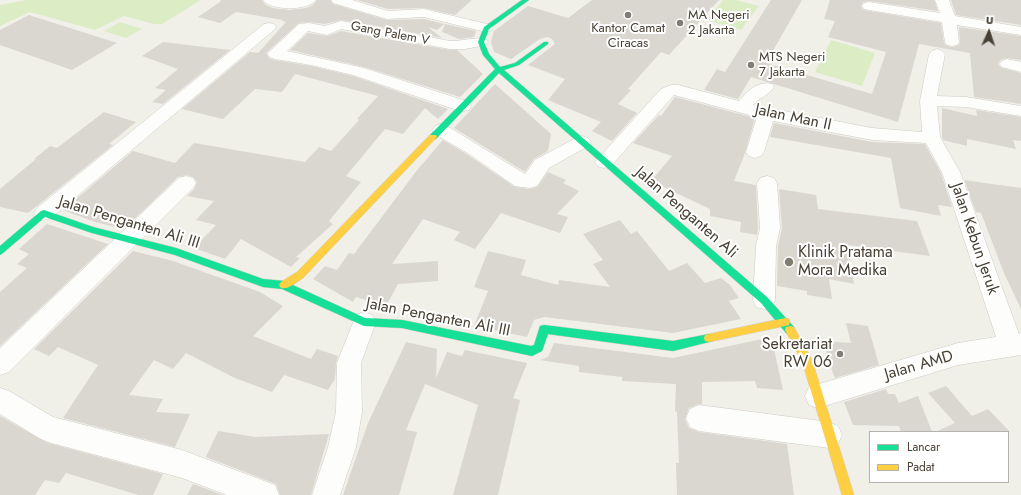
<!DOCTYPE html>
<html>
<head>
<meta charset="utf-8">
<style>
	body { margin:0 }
	#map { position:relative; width:1021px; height:495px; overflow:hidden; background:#f0efe8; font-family:Jost,sans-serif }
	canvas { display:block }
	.legend { position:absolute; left:869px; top:431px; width:140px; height:52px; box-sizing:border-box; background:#fff; border:1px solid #b5b3ae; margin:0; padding:5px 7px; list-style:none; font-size:12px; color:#474034 }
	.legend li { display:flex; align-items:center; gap:8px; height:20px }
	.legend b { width:20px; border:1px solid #b5b3ae }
	.north { position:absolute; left:969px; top:12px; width:40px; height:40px; -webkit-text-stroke:3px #fff; paint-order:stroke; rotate:3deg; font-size:11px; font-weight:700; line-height:16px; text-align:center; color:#474034 }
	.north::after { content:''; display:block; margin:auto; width:14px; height:18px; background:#474034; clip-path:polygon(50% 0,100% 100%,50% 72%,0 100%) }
</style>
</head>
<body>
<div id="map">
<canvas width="1021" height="495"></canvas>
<ul class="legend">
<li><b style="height:5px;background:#16e098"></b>Lancar</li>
<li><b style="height:5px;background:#ffcf43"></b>Padat</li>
</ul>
<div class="north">U</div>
</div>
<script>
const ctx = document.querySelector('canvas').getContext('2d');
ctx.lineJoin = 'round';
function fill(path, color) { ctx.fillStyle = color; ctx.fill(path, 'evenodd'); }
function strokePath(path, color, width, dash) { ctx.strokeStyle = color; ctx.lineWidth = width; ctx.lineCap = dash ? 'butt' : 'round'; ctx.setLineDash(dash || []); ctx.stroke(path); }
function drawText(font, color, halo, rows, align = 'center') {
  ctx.font = font + ' Jost,sans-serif'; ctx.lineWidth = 4; ctx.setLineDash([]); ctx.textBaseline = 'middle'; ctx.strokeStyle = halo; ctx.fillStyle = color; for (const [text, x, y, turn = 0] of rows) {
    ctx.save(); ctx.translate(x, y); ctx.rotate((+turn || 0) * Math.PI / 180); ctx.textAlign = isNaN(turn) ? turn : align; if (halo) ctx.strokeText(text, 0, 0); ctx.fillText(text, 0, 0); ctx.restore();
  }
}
fill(new Path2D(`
	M27 0H201L162 24H154L124 16 95 30 30 12 0 26V5Z
	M723 0H736L759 6 741 30 707 20Z
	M120 22 142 29 126 38 104 31Z
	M831 40 875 53 862 86 815 72Z`), '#dcedc6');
fill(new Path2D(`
	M221 0H262L266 5 273 8 289 10 306 8 313 5 317 0H330L333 4 387 20 424 19 444 24 437 30 428 27 442 38 341 20 325 24 309 22 299 23 266 53 269 58 274 60 311 66 353 76 448 109 438 119 425 108 403 134 385 129 346 176 361 182 329 221 333 224 296 257 300 258 291 267 241 239 225 259 194 248 216 225 196 220 214 201 187 196 194 189 197 182 193 177 186 175 178 177 124 229 95 222 63 210 133 151 175 163 194 143 305 162 319 147 331 151 359 120 357 119 378 96 295 74 282 92 255 89 223 119 182 109 250 52 258 53 286 22 282 21 283 20 236 12 220 23 198 17 220 2Z
	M357 0H472L455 15 424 8 388 9Z
	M592 0H719L669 55 661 52 628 89 631 90 618 104 637 113 612 141 592 131 601 122 548 100 565 79 528 65 555 44 552 39 547 37 540 39 511 59 494 52 491 42 494 31 528 6 568 18Z
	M771 0H802L766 63 872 94 886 52 828 37 835 21 824 19 830 0H934L938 11 869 1 863 2 861 7 864 10 941 23 944 43 947 46 952 47 957 46 960 43 959 27 1021 36V60L1006 58 1001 60 998 64 1002 68 1021 73V104L974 97 970 53 919 44 898 122 751 77 738 99 704 90 717 69 725 72Z
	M951 0H1021V25L956 15Z
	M29 15 117 43 72 70 0 45V30Z
	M445 24 476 31 474 37 459 39 442 32Z
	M341 31 450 50H457L483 74 460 97 364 67 290 50 308 33 327 36Z
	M163 42 230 50 163 104 152 102 166 90 155 88 178 69 142 56Z
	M495 84 551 134 548 151 534 159 525 172 454 128Z
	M675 97 755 118 745 153 734 181 756 185 758 228 757 235 740 232 741 222 710 216V209L651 181 672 156 633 143 659 115 661 116Z
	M942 108 977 116 976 110 1021 117V141L1013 140 1016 149 967 139V146L943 140 942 137Z
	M104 112 136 122 109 144 113 145 28 213 0 207V189L36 159H34L50 146 57 148Z
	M774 123 872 142 925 144 941 173 952 207 938 205 941 216 900 208 891 158 770 137Z
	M443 140 468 155 515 187 530 189 537 187 548 172 566 180 563 183 579 191 557 214 568 217 560 233 501 213 475 249 454 240 460 232 423 219 392 264 438 261V281L398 284 386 306 356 297 353 302 313 279 325 266 337 270 349 253 354 254 418 169Z
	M964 180 1021 188V309L1004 273 981 213 976 212Z
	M779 189 816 195 818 209 917 221 930 256 848 245 854 284 829 279 832 299 807 295V291L777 286 778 246 782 228Z
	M620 220 631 234 637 231 669 271 687 263 705 283 721 278 730 285 739 298 729 301 741 319 673 333 544 317 534 320 527 337 474 326 488 291 474 287 488 251 526 260 521 275 558 285 559 280 610 287 593 264 603 260 583 234Z
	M47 224 108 244 0 346V292L27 268 17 264 29 254 19 249Z
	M133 251 173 261 260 292 283 306 253 336 311 359 317 349 338 356 336 363 335 379 328 390 284 375 272 392 235 378 186 353 173 369 154 360 129 395 163 399 156 412 190 414 175 447 63 418 98 365 58 347 49 356 34 349Z
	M846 323 868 326 879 365 835 378 830 365 823 341 851 343Z
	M762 339 772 340 783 390 757 388 755 381 702 382V404H698L689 408 685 419 689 428 699 432 787 444 794 495H677L676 463H679L677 412 675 411 676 384 622 381V377L579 372V366L540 360 548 357 554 343 673 358Z
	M406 342 437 349 436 378 447 352 462 356 465 350 527 363 513 398 520 400 498 495H453L478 405 425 384 406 430 417 432 399 495H343L368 423Z
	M946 386 972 416 988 409 1010 432H935L955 423 928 393Z
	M886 389 888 394H895L899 403 918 396 932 432H901L899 426 853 425 844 402Z
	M0 416 48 443 163 474 153 495H138L66 473 59 483 45 480 35 495H0Z
	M218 431 256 437 329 434 311 495H280L276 484 206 457Z
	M193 484 223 495H187Z`), '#dad7d1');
const street = new Path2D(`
	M263 0H316C308 11 271 11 263 0Z
	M331 0H352L388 11 424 9 491 25 493 28 491 31 486 32 424 17 387 19 333 3Z
	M935 0H949L955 16 1021 27V35L957 25 959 42 957 45 952 46 947 45 945 42 942 22 869 10 864 9 862 6 864 3 869 2 940 13Z
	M341 21 450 41C461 41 477 37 486 39L488 42 486 45 465 49H450L341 29 327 35 308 31 287 51 364 68 469 102 471 106 469 110 463 111 457 110 353 75 311 65 275 59 270 57 267 54 299 24 309 23 325 26Z
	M269 23 274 24 276 27 274 30 51 218 44 220 37 218 34 213 37 208 264 24Z
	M937 49 942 51 945 54 937 96 966 97 1021 106V116L966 107 937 106 940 137 960 172 1019 334 1021 333V355L958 365 818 408 809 405 805 396 809 387 958 343 996 337 942 172 926 143 872 140 773 121 764 152 761 156 755 158 749 156 746 152 757 117 674 95 611 166 604 168 597 166 595 162 661 89 671 85H678L739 101C747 92 758 80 772 84L774 87C769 95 759 98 753 105L872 128 922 132 920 101 929 54 932 51Z
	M1007 59 1021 62V72L1002 67 999 64 1002 61Z
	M441 124 447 126 525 174 535 160 576 138 582 136 588 138 591 142 588 146 549 168 537 186 530 188 515 186 469 154 435 134 432 130 435 126Z
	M186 176 193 178 196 183 193 188 9 372 0 375V348L179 178Z
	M767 176 774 178 777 183 780 228 776 246 775 300 772 307 764 309 756 307 753 300 756 246 760 228 757 183 760 178Z
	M364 312 372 315 376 322 361 363 362 412 356 447 340 495H312L328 447 336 412 337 363 356 315Z
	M0 388 9 391 53 417 182 450 275 485 279 495H227L182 478 48 442 39 438 0 414Z
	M699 405 829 422 838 426 842 435 838 444 829 448 699 431 690 427 686 418 690 409Z`);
const fast = new Path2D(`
	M522 0H529L489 29 484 42 489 54 500 67 515 63 544 42H548V44L519 65 504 70 767 297 794 327 795 330 794 333 790 334 786 333 761 303 499 73 436 139H430V135L495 69 483 55 478 42 484 27Z
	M44 210 93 227 176 248 263 279 284 281 365 318 402 320 531 346 534 345 540 326 544 325 673 341 709 334 713 335 714 338 713 341 673 351 548 334 542 351 532 356 402 328 364 326 282 289 263 287 175 255 92 233 45 217 3 253 0 255V246L41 211Z`);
const slow = new Path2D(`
	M430 135H436L437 137 303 278C297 282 288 290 281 288L279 285 281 282 297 272Z
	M785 318 789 319 790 322 789 325 785 326 709 342 705 341 704 338 705 335 709 334Z
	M790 326 794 327 812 360 854 495H842L802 361 785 330 786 327Z`);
strokePath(street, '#ceccc6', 1);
strokePath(fast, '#d0ccbf', 1);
strokePath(slow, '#d0ccbf', 1);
fill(street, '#fdfdfc');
fill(fast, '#16e098');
fill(slow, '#ffcf43');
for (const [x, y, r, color] of [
	[628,15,4,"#827d73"],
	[680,23,4,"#827d73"],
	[751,65,4,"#827d73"],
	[789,262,5,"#827d73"],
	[840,354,4,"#827d73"]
]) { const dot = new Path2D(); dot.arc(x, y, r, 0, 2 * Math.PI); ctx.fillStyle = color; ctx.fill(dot); strokePath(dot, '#fff', 1.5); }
drawText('13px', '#474034', '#fff', [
	["MA Negeri",688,16],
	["2 Jakarta",688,31],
	["Kantor Camat",628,29,"center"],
	["Ciracas",628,44,"center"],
	["MTS Negeri",759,58],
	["7 Jakarta",759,73]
], 'left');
drawText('13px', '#474034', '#fff', [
	["Gang Palem V",390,34,11]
]);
drawText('16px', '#474034', '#fff', [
	["Jalan Man II",793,118,12],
	["Jalan Penganten Ali",686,213,41],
	["Jalan Penganten Ali III",129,223,17],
	["Jalan Kebun Jeruk",974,239,71],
	["Jalan Penganten Ali III",438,318,11],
	["Jalan AMD",919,366,-16]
]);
drawText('16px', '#474034', '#fff', [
	["Klinik Pratama",798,253],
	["Mora Medika",798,271],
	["Sekretariat",832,345,"right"],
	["RW 06",832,363,"right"]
], 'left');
</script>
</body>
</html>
